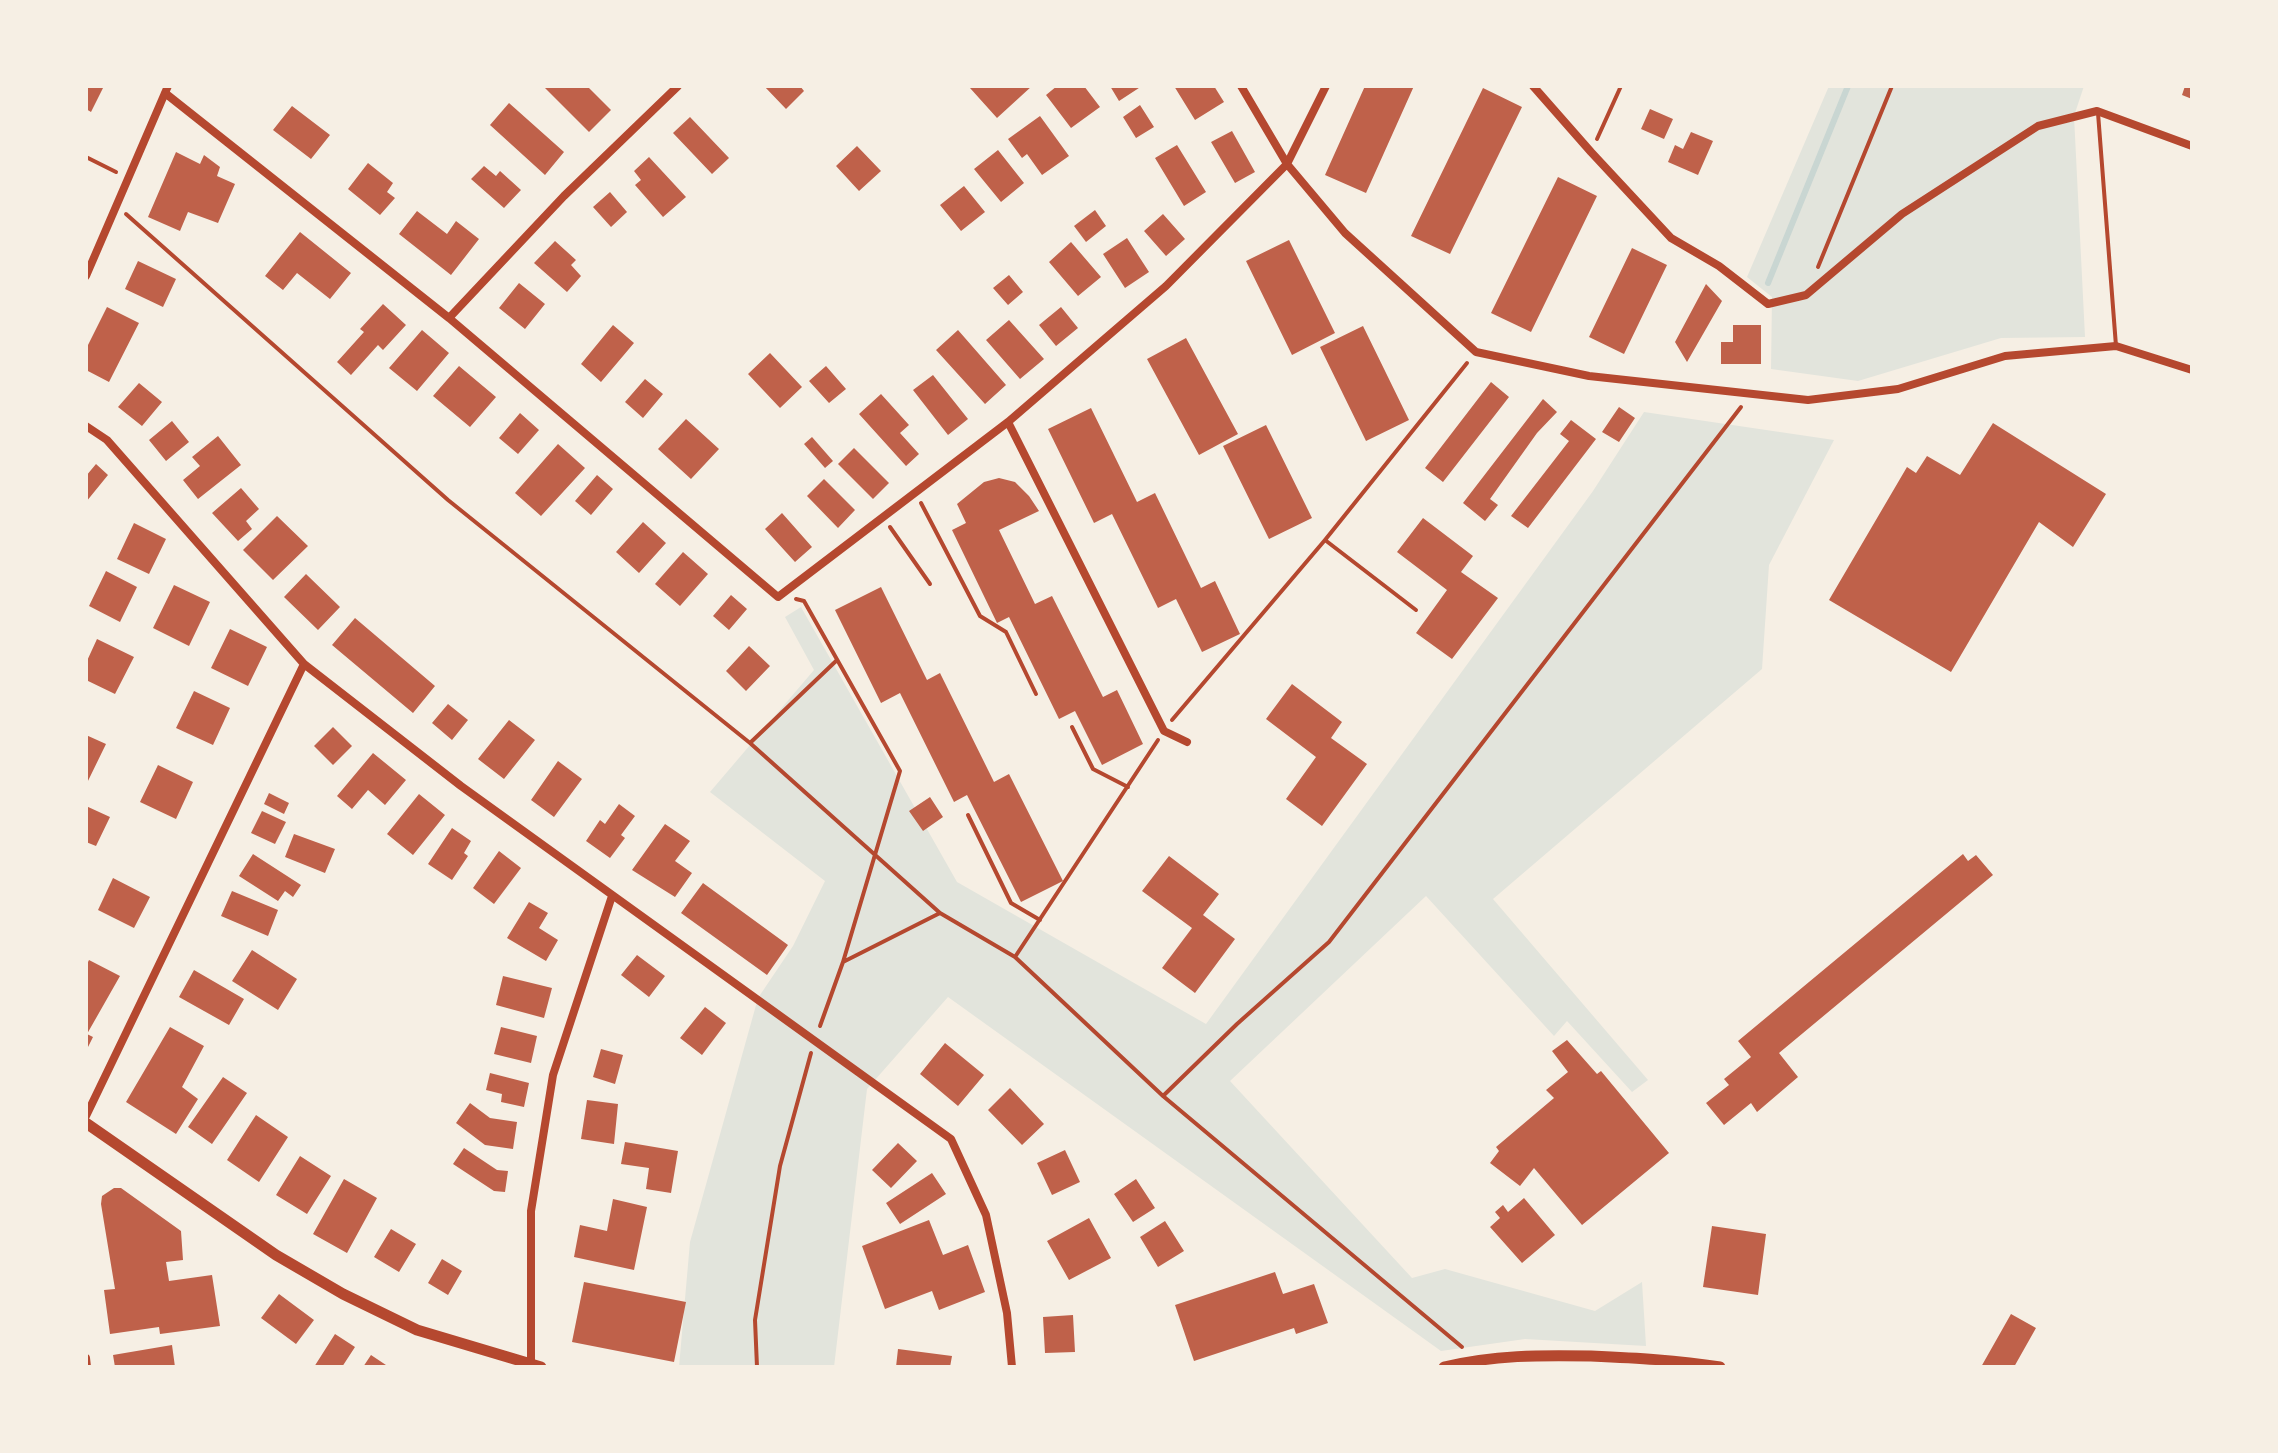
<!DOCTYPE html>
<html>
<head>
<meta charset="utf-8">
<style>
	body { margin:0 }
	#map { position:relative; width:2278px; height:1453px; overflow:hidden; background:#f6efe4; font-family:"Archivo Narrow",sans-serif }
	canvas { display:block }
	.frame { position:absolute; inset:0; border:88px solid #f6efe4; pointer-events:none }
</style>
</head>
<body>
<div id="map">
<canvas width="2278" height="1453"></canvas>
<div class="frame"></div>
</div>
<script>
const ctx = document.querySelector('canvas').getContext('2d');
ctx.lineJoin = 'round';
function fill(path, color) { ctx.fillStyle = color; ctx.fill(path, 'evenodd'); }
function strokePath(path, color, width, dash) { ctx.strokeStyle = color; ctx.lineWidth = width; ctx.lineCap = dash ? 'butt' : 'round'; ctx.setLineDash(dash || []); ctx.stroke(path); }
fill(new Path2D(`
	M1829 86H2084L2074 116 2085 337 2001 338 1858 381 1771 369 1772 297 1747 277Z
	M1644 412 1834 440 1769 565 1762 669 1493 899 1648 1080 1632 1092 1567 1021 1554 1036 1426 896 1230 1081 1412 1278 1445 1269 1595 1311 1642 1282 1646 1346 1525 1339 1441 1351 948 997 867 1089 834 1367H679L690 1242 758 998 793 946 825 881 710 792 814 670 785 617 801 607 957 882 1206 1024 1593 491Z`), '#e2e4dc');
strokePath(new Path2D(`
	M1768 283 1848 86`), '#c9d6d2', 6);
fill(new Path2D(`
	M86 86H104L91 112 86 109Z
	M543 86H587L611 110 589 132Z
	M764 86H800L804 91 786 109Z
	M972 86H1032L997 118 970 88Z
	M1057 86H1084L1100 107 1071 128 1046 95Z
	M1110 86H1142L1119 101Z
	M1174 86H1214L1224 102 1195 120Z
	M1365 86H1414L1366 193 1325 175Z
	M2185 86H2192V99L2182 95Z
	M1483 88 1522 107 1450 254 1411 236Z
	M509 103 564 152 545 175 490 125Z
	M1140 105 1154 127 1136 138 1123 117Z
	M292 106 330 135 311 159 273 130Z
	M1650 109 1673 119 1664 139 1641 129Z
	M1040 116 1069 156 1042 175 1027 154 1022 158 1008 139Z
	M690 117 729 158 712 174 673 133Z
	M1232 131 1255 172 1235 183 1211 142Z
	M1691 132 1713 141 1698 175 1668 162 1675 145 1683 149Z
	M1177 145 1206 192 1184 206 1155 158Z
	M857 146 881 171 859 191 836 166Z
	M998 150 1024 183 1001 202 974 169Z
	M176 152 200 164 204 155 220 167 217 176 235 184 218 223 188 212 180 231 148 217Z
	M649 157 686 197 663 217 635 185 641 180 634 171Z
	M368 163 393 183 387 192 395 198 380 215 348 189Z
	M484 166 496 176 500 171 521 190 504 208 471 179Z
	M1558 177 1597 196 1531 332 1491 313Z
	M964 186 985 212 961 231 940 205Z
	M610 192 627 212 611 227 593 207Z
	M1095 210 1106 226 1086 242 1074 226Z
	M417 211 447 234 456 221 479 239 451 275 399 234Z
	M1163 214 1185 239 1166 256 1144 231Z
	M300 232 351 273 330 299 297 273 283 290 265 276Z
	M1127 238 1149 272 1125 288 1103 254Z
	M1289 240 1335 333 1292 355 1246 261Z
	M555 241 576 260 571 265 581 276 567 292 534 263Z
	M1071 242 1101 277 1078 296 1049 262Z
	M1632 248 1667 265 1624 354 1589 337Z
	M138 261 176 279 163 307 125 289Z
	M1009 275 1023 292 1008 305 993 288Z
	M519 283 545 304 525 329 499 308Z
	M1706 284 1722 301 1687 362 1675 342Z
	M383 304 406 325 383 350 378 345 351 375 337 362 364 332 360 329Z
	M107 307 139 323 109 382 86 370V349Z
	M1061 307 1078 328 1056 346 1039 325Z
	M1009 320 1044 359 1020 379 986 340Z
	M613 325 634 343 601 382 581 364Z
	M1733 325H1761V364H1721V342H1733Z
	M1363 326 1409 420 1366 441 1320 347Z
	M422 330 449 353 417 391 389 368Z
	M958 330 1006 385 985 404 936 350Z
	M1186 338 1238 434 1199 455 1147 359Z
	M770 353 802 387 780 408 748 374Z
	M459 366 496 397 470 427 433 396Z
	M826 366 846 389 829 403 809 381Z
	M933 375 968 419 948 435 913 390Z
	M645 379 663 394 643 418 625 402Z
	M1491 382 1509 397 1443 482 1425 468Z
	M139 383 162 402 142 426 118 407Z
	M881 394 909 425 900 433 919 454 906 466 859 414Z
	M1543 399 1557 412 1537 433 1490 499 1498 505 1485 521 1463 503Z
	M1619 407 1635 418 1619 442 1602 432Z
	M1091 408 1137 502 1155 493 1201 588 1215 581 1240 634 1202 652 1176 599 1158 608 1112 514 1094 523 1048 429Z
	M520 413 539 430 518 454 499 438Z
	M686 419 719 449 691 479 658 449Z
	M1571 420 1596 439 1528 528 1511 516 1569 441 1560 434Z
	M172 421 189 442 166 461 149 440Z
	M1993 423 2106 494 2073 547 2039 522 1951 672 1829 600 1907 467 1916 473 1927 456 1960 475Z
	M1266 425 1312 518 1269 539 1223 446Z
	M218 436 241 465 198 499 183 480 200 466 192 457Z
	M812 437 833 461 825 468 804 444Z
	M558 444 585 468 541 516 515 493Z
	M854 448 889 483 873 499 838 464Z
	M96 464 108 475 86 502V476Z
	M597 475 613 489 591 515 575 501Z
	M999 478 1015 482 1029 496 1039 511 999 530 1035 604 1052 596 1103 697 1117 690 1143 744 1102 765 1075 711 1059 719 1009 617 997 623 952 530 966 523 957 504 984 482Z
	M824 479 855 510 838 528 807 496Z
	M241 488 259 509 246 521 252 529 238 541 212 513Z
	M782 513 812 547 795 562 765 529Z
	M277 516 308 546 273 580 243 550Z
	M1423 518 1473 556 1461 572 1498 598 1452 659 1416 633 1447 590 1397 552Z
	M643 522 666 543 639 573 616 552Z
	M134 523 166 539 149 574 117 559Z
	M683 552 708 574 680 606 655 584Z
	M106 571 137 587 120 622 89 606Z
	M306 574 340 607 318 630 284 597Z
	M174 585 210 602 189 646 153 628Z
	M881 587 927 680 940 673 994 782 1009 774 1063 881 1021 902 967 795 954 802 900 693 881 703 835 610Z
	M731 595 747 609 729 630 713 616Z
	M355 618 435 686 413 713 332 645Z
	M230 629 267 647 248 686 211 668Z
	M97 639 134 657 115 694 86 680V663Z
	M749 646 770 666 746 691 726 671Z
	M1292 684 1342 722 1331 738 1367 764 1322 826 1286 799 1316 757 1266 719Z
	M194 691 230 708 213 745 176 728Z
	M448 704 468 720 452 740 432 723Z
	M509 720 535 740 504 779 478 759Z
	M333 727 352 746 333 765 314 746Z
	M86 735 106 744 86 785Z
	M373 753 406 780 385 805 368 790 352 809 337 796Z
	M558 761 582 779 554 817 531 800Z
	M158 765 193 782 176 819 140 802Z
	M269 793 289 803 284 814 264 804Z
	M419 794 445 815 413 855 387 834Z
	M930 797 943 817 923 831 909 811Z
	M619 804 635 816 621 835 625 838 610 858 586 841 600 820 605 824Z
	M86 806 110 817 96 846 86 842Z
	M262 811 286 822 275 844 251 833Z
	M665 824 690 841 675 861 692 873 675 897 632 870Z
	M452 828 471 841 464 853 468 856 452 880 428 864Z
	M294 834 335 849 325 873 285 857Z
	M499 851 521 868 494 904 473 888Z
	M253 854 301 885 293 897 285 891 278 901 239 876Z
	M1963 854 1968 861 1976 855 1993 875 1779 1053 1798 1077 1757 1112 1751 1103 1724 1125 1706 1103 1729 1085 1724 1079 1751 1057 1738 1041Z
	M1169 856 1219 894 1203 915 1235 939 1195 993 1162 968 1192 928 1142 891Z
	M113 878 150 897 134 928 98 910Z
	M703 883 788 945 767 975 681 913Z
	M232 891 278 910 268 936 221 916Z
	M529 902 548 913 539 928 558 940 546 961 507 938Z
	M252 950 297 979 278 1010 232 981Z
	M637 955 665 976 649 997 621 975Z
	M89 960 120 976 87 1034 93 1037 86 1051V966Z
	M194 970 244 999 229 1025 179 997Z
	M503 976 552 988 544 1018 496 1005Z
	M705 1007 726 1023 702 1055 680 1038Z
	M170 1027 204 1046 182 1087 198 1099 176 1134 126 1102Z
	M501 1027 537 1036 531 1063 494 1054Z
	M1567 1040 1597 1074 1601 1071 1669 1153 1582 1225 1534 1168 1520 1186 1490 1163 1499 1151 1496 1147 1554 1098 1546 1090 1568 1072 1552 1051Z
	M945 1043 984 1075 958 1106 920 1074Z
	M601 1049 623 1055 615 1084 593 1077Z
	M490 1073 529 1083 524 1107 501 1102 502 1094 486 1090Z
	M223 1077 247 1093 212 1144 188 1127Z
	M1010 1088 1044 1124 1022 1145 988 1110Z
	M587 1100 618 1104 614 1144 581 1139Z
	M470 1103 490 1118 517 1122 513 1149 485 1145 456 1123Z
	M256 1115 288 1137 259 1182 227 1160Z
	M625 1142 678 1151 671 1193 646 1189 649 1168 621 1164Z
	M898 1143 917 1161 891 1188 872 1170Z
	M464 1148 497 1170 508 1171 505 1192 494 1191 453 1164Z
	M1065 1150 1080 1182 1052 1195 1037 1163Z
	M300 1156 331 1176 307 1214 276 1195Z
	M932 1173 946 1194 900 1224 886 1203Z
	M344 1179 377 1198 347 1253 313 1234Z
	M1136 1179 1155 1208 1133 1222 1114 1194Z
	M114 1188H121L181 1231 183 1260 166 1262 169 1281 212 1275 220 1326 160 1334 159 1327 110 1334 104 1290 115 1289 101 1204 102 1196Z
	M1524 1198 1555 1235 1522 1263 1490 1227 1500 1218 1495 1212 1503 1205 1508 1212Z
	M613 1199 647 1207 634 1270 574 1257 580 1225 607 1231Z
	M1089 1218 1111 1258 1069 1280 1047 1241Z
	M929 1220 943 1255 968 1245 985 1292 939 1310 932 1291 885 1309 862 1246Z
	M1165 1221 1184 1251 1158 1267 1140 1237Z
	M1712 1226 1766 1234 1758 1295 1703 1287Z
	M391 1229 416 1244 399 1272 374 1257Z
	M442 1259 462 1271 448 1295 428 1283Z
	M1275 1272 1283 1294 1314 1284 1328 1323 1296 1334 1294 1328 1194 1361 1175 1305Z
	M584 1282 686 1302 674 1362 572 1342Z
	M279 1294 314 1320 296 1344 261 1318Z
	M2011 1314 2036 1328 2014 1367H1981Z
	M1073 1315 1075 1352 1045 1353 1043 1317Z
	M335 1334 355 1347 342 1367H314Z
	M172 1345 175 1367H115L113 1355Z
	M898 1349 952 1356 950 1367H896Z
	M371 1355 389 1367H363Z`), '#bf614a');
strokePath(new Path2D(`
	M1597 139 1621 86
	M86 157 116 172
	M126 214 448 500 750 743 836 661
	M1818 267 1892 86
	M921 503 980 616 1006 632 1036 694
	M890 527 930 584
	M1325 540 1416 610
	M796 599 804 601 900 771 843 962 820 1026
	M1172 720 1325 540 1467 363
	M1072 727 1093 769 1128 787
	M750 743 940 913 1015 957 1163 1096 1462 1347
	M968 815 1011 903 1040 920
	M1015 957 1158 740
	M843 962 940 913
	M1163 1096 1237 1024 1329 942 1741 407
	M757 1367 755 1320 780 1166 811 1053`), '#b5482f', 4);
strokePath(new Path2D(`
	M2098 113 2116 346`), '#b5482f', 4);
strokePath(new Path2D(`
	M1241 86 1287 164 1345 233 1476 352 1589 376 1808 400 1898 389 2005 356 2116 346 2192 370
	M1533 86 1591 152 1671 238 1719 266 1768 304 1806 295 1902 214 2038 126 2097 111 2192 146
	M165 93 449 318 778 597 1008 422 1166 286 1287 164 1326 86
	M86 276 168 86
	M449 318 564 196 678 86
	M1008 422 1164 731 1187 742
	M86 426 107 440 304 664 461 786 951 1139 986 1215 1007 1313 1012 1367
	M86 1116 304 664
	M86 1358 87 1367
	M531 1366V1211L553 1075 612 896`), '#b5482f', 8);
strokePath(new Path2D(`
	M86 1123 276 1255 343 1294 417 1330 541 1367
	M1444 1367C1494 1355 1540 1355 1591 1356 1635 1358 1677 1360 1720 1367`), '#b5482f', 11);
</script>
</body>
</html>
